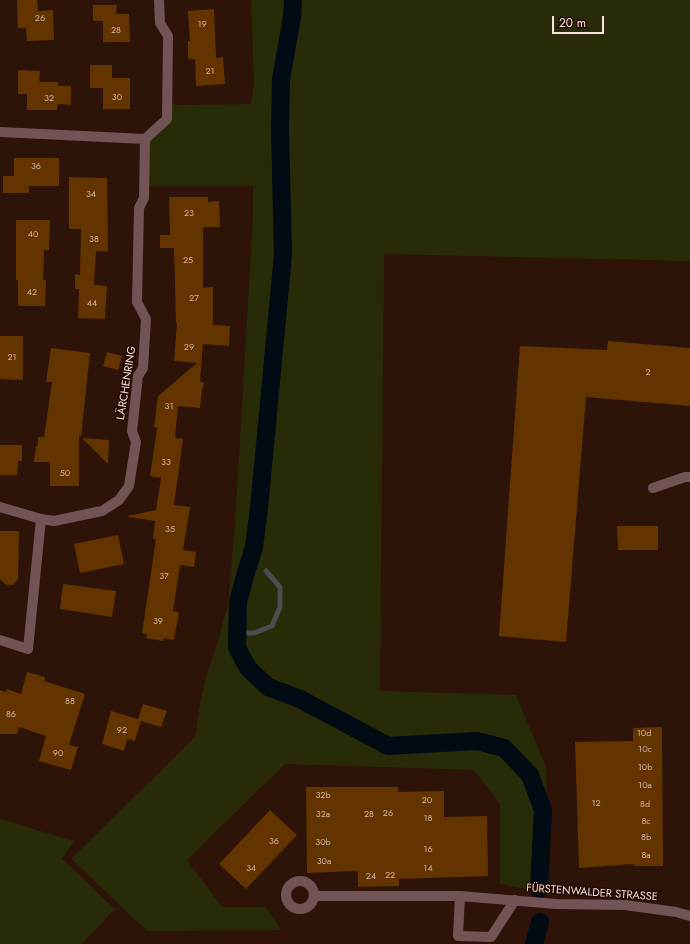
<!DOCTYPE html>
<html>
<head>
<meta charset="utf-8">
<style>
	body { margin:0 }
	#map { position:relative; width:690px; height:944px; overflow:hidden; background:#2e1308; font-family:Jost,sans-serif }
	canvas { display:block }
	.scale { position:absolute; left:552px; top:16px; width:52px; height:18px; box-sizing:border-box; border:2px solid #f6e3dc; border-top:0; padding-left:5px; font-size:12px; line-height:14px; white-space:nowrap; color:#f6e3dc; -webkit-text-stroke:3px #230a02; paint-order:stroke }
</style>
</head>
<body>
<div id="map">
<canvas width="690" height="944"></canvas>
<div class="scale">20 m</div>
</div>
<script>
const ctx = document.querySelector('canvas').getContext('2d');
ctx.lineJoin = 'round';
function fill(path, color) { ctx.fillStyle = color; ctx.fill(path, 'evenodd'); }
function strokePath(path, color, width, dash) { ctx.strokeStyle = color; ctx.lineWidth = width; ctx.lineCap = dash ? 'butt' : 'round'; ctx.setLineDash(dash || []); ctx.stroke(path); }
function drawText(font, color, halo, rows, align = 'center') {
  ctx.font = font + ' Jost,sans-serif'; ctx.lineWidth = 3; ctx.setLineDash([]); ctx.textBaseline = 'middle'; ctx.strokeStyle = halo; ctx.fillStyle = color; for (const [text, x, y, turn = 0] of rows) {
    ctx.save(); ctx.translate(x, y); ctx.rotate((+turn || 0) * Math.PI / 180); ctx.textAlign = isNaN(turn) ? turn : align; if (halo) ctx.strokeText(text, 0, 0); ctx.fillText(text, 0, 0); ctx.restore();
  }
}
fill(new Path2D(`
	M251 0H690V261L384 254 380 691 516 695 546 767V893L500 884V804L474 770 285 764 187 860 222 907H266L281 930 147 931 71 859 195 737 200 704 206 677 218 641 228 604 235 525 253 217V186H144L145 139 166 119 167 103 178 105 251 104 254 83Z
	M0 819 74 841 62 859 115 909 82 944H0Z`), '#272b07');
strokePath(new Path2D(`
	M237 633H254L272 626 280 607V587L266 571`), '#4a4c4f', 5);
strokePath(new Path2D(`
	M293 0 292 17 281 79 280 129 283 255 259 508 254 547 245 576 238 602 237 648 248 668 268 687 300 699 388 746 477 741 504 748 530 775 543 810 539 889
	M534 944 540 922`), '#000b13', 18);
fill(new Path2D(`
	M17 0H37L38 11 53 10 54 40 27 41 26 28H18Z
	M93 5H117L116 14H129L130 42H103V21H93Z
	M214 9 216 58 223 57 225 84 196 86 195 59H188V41H190L188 11Z
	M90 65H112V78H130V109H103V88H90Z
	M18 70 40 71 39 82H58V86H71V105L58 104 57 110H27V94H18Z
	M14 158H59V186H29V193H3V176H14Z
	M69 177 107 178 108 251H96L94 285 107 286 105 319 78 318 79 289H75V274L80 275 81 229H69Z
	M169 197H208V202L219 201 220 227H203V288L213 287V325L230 326 229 346 203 344 200 381 204 383 202 389 200 408 178 406 175 438 183 439 174 505 190 507 183 550 196 552 194 567 180 565 173 611 179 612 174 640 164 638 163 641 146 638 147 634 142 633 156 539H153L155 521 129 517 128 516 156 510 161 478 150 476 157 428 154 427 158 396 197 363 174 361 177 323H176L174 248H160V235H170Z
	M16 220H50L49 250H44L43 280H46L45 306H18V280H16Z
	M0 336H23V380L0 379Z
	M608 341 690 348V406L586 397 566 642 499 636 520 346 607 350Z
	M51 348 90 353 81 437 79 435V486H50V462H34L36 446H38V437H44L52 382H46Z
	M107 352 122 356 118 370 103 366Z
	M82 438 109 440 108 464Z
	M0 445H22V461H18L17 475H0Z
	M617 526H658V550H618Z
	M0 531H19L18 579 13 585H6L0 579Z
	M118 535 124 564 80 573 74 544Z
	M63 584 116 591 112 617 60 609Z
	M27 672 45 677 44 681 85 694 69 745 78 747 71 770 39 761 46 736 19 727 17 734H0V690L6 692 7 689 21 694Z
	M143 704 167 711 161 727 141 721 135 741 127 739 124 751 102 744 111 711 138 719Z
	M662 727 663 866H634V864L579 868 575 742 633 741V728Z
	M306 787H398V792L444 791V817L487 816 488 876 399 879V886L358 887V871L307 873Z
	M270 810 297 835 246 889 219 864Z`), '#633400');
strokePath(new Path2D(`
	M0 132 145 139
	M653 488 685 477H690
	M0 507 41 519 54 521 102 511 119 500 129 486 136 442 132 431 138 376 143 368 146 319 137 302 139 208 144 198 145 139 167 119 168 36 160 23 159 0
	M0 640 28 649 41 519
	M286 895a14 14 0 1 1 28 0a14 14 0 1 1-28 0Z
	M314 896H460L556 904 625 905 676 912 690 916
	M460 896 458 936 491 937 515 900`), '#725457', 10);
drawText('9px', '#d1b7a5', null, [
	["26",40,19],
	["19",202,25],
	["28",116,31],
	["21",210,72],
	["30",117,98],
	["32",49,99],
	["36",36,167],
	["34",91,195],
	["23",189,214],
	["40",33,235],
	["38",94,240],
	["25",188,261],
	["42",32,293],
	["27",194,299],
	["44",92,304],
	["29",189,348],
	["21",12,358],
	["2",648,373],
	["31",169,407],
	["33",166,463],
	["50",65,474],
	["35",170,530],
	["37",164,577],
	["39",158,622],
	["88",70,702],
	["86",11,715],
	["92",122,731],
	["10d",644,734],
	["10c",645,750],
	["90",58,754],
	["10b",645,768],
	["10a",645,786],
	["32b",323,796],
	["20",427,801],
	["12",596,804],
	["8d",645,805],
	["26",388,814],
	["32a",323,815],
	["28",369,815],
	["18",428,819],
	["8c",646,822],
	["8b",646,838],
	["36",274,842],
	["30b",323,843],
	["16",428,850],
	["8a",646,856],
	["30a",324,862],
	["34",251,869],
	["14",428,869],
	["22",390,876],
	["24",371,877]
]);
drawText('11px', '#f6e3dc', '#230a02', [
	["LÄRCHENRING",127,383,-81],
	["FÜRSTENWALDER STRASSE",592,893,4]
]);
</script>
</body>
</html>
